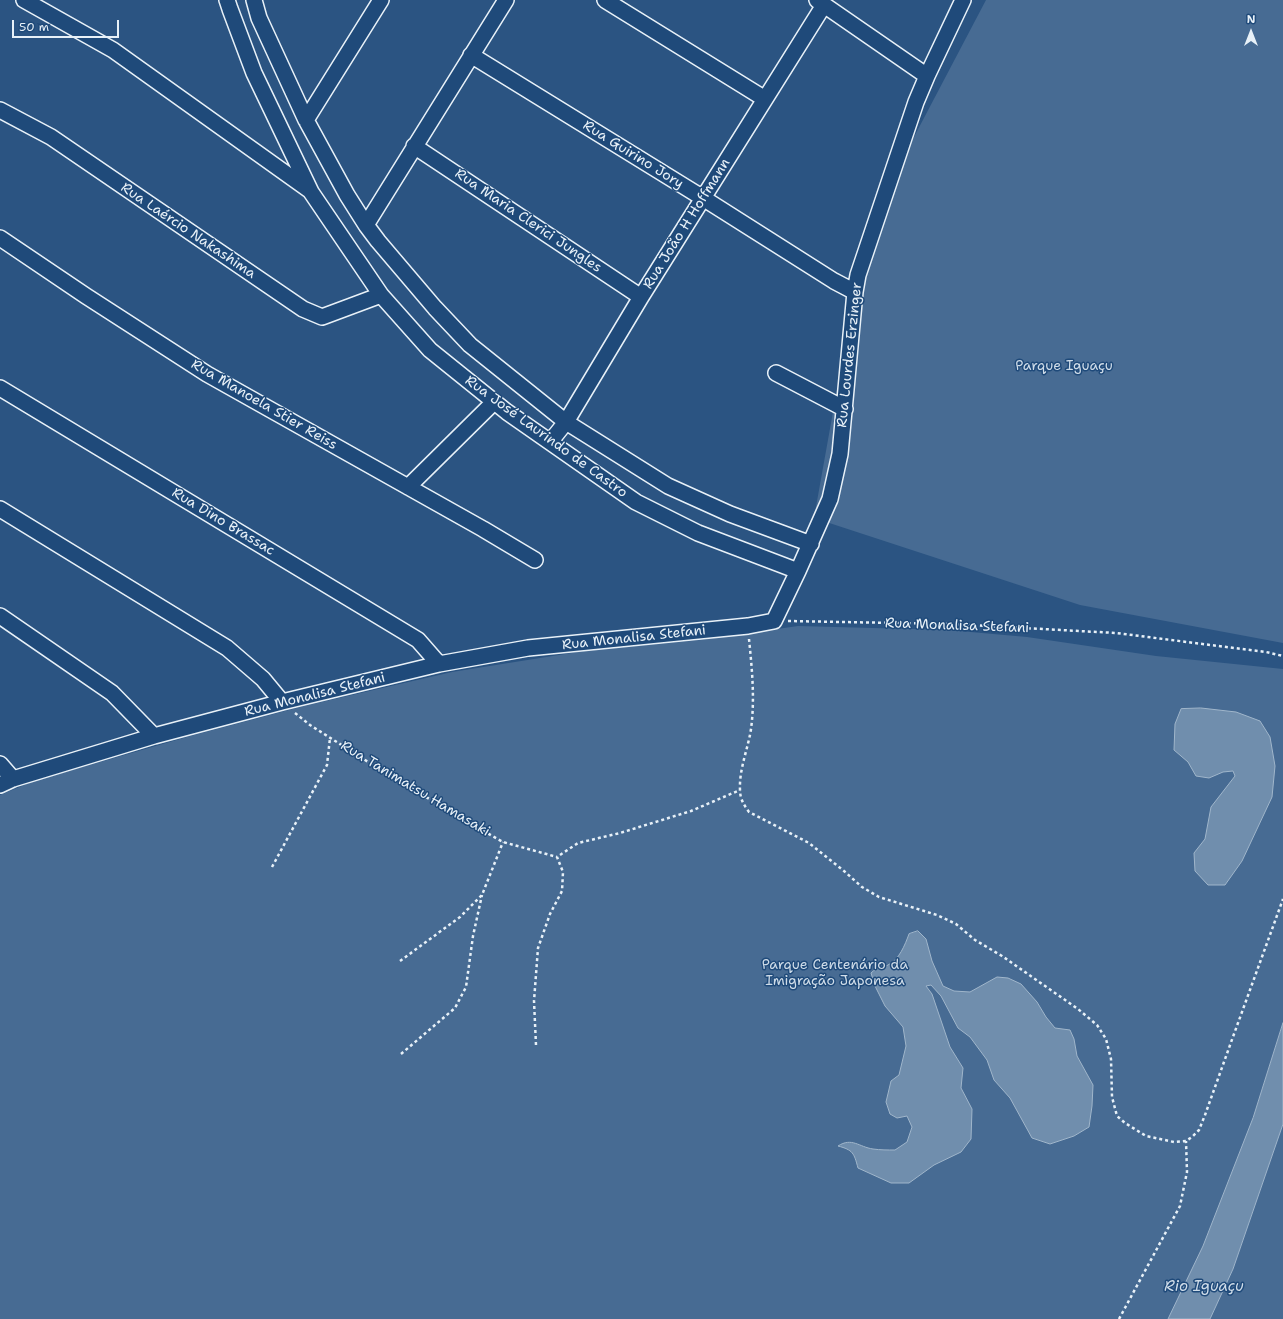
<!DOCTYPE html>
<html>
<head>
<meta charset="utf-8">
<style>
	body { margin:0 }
	#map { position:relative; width:1283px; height:1319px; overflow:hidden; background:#2b5482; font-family:"Shantell Sans",sans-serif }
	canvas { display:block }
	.north { position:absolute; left:1231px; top:12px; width:40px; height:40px; -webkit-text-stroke:3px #1f4a7a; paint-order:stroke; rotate:0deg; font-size:11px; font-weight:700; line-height:16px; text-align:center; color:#e8f1f8 }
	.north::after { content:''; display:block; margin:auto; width:14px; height:18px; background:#e8f1f8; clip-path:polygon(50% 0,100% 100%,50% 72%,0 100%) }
	.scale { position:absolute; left:12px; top:20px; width:107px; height:18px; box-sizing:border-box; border:2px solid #e8f1f8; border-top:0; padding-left:5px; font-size:12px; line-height:14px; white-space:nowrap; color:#e8f1f8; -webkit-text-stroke:3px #1f4a7a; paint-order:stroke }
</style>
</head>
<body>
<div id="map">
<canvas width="1283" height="1319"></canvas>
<div class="north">N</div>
<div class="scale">50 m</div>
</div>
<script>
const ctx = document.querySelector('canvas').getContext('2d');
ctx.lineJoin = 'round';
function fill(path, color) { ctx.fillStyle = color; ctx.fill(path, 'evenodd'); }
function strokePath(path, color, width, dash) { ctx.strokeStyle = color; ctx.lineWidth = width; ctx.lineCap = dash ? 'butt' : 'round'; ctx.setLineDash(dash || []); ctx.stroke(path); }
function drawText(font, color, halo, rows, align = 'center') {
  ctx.font = font + ' "Shantell Sans",sans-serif'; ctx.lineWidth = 3; ctx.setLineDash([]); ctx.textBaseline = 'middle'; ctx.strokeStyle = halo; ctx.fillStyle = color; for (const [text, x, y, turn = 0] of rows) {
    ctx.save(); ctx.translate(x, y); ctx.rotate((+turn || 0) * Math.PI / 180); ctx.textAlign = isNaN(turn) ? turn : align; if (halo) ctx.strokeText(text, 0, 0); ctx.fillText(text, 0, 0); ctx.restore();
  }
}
fill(new Path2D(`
	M986 0H1283V643L1080 605 814 518 853 300 894 175Z
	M798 626 948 630 1027 637 1156 656 1283 669V1023L1253 1118 1203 1246 1168 1319H0V795L34 781 194 735 304 706 452 672 584 651 701 640Z
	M1283 1124V1319H1210L1233 1269Z`), '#476b93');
const water = new Path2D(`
	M1201 708 1236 712 1260 721 1270 737 1275 766 1272 797 1242 861 1225 885H1208L1195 871 1194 853 1205 839 1211 807 1235 776 1233 771 1223 772 1209 778 1196 776 1188 762 1174 750 1175 724 1181 709Z
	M918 931 926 939 932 961 943 986 954 991 970 992 997 977 1008 978 1021 984 1037 1002 1046 1017 1055 1028 1070 1030 1074 1039 1077 1056 1093 1085 1092 1106 1089 1127 1074 1136 1050 1144 1032 1138 1010 1098 994 1080 987 1060 970 1037 958 1028 941 996 931 985 926 986 932 994 950 1047 963 1068 961 1088 972 1109 971 1139 961 1152 934 1165 909 1183H891L858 1168C854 1153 853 1150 838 1146 852 1137 859 1147 873 1149 880 1150 888 1150 895 1150L907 1142 912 1127 907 1116 897 1118 890 1114 886 1102 891 1081 899 1075 906 1046 903 1027 885 1006 875 986 871 973C878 966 881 969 888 965 899 960 905 945 909 934Z
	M1283 1023V1124L1233 1269 1210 1319H1168L1203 1246 1253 1118Z`);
fill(water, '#708ead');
strokePath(water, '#a0b6cb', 1);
const minor = new Path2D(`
	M24 0 113 50 309 190
	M227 0 230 9 254 73 311 192 381 295 430 350 507 412 636 502 698 533 798 571
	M254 0 259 18 306 120 347 195 366 225 378 241 435 308 470 345 566 422 668 486 730 514 811 544
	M605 0 765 99
	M817 0 927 76
	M471 55 703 198 834 281 855 292
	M0 110 51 137 303 309 322 317 381 295
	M306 120 381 0
	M414 146 641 297
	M366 225 506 0
	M0 238 86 296 207 374 483 529 535 560
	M776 373 845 409
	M0 388 418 640 439 664
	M550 442 566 422 641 297 824 5
	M408 487 494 402
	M0 509 227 648 263 679 282 702
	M0 616 112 693 154 736
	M0 764 13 779
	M0 785 13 779 154 736 282 702 439 664 528 648 748 626 774 621 798 571 830 499 840 454 855 292 858 275 916 102 927 76 963 0`);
strokePath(minor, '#e8f1f8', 18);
strokePath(new Path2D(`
	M788 621 950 624 1116 633 1266 652 1283 656
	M749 639C752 669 755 699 751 729 748 749 739 769 740 790 740 799 744 805 749 812L809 843 844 871 862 887 879 897 937 915 956 924 975 940 1002 956 1078 1009 1097 1025 1106 1039 1111 1059 1112 1097 1117 1116 1125 1123 1146 1136 1174 1142 1186 1141 1192 1137 1199 1130 1205 1115 1234 1034 1283 899
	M295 713 310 725 365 760 464 820 503 842 557 857
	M272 867 327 765 330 738
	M400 961 460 917 482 895 503 842
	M536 1045 534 1001 538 948 550 914 562 891 563 872 557 857 578 843 620 833 691 811 740 790
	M401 1054 455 1008 466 987 473 936 482 895
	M1119 1319 1180 1206 1187 1172 1186 1141`), '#e8f1f8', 2.5, [3, 3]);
strokePath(minor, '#1f4a7a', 15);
drawText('14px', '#e8f1f8', '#1f4a7a', [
	["Rua Guirino Jory",633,155,32],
	["Rua Maria Clerici Jungles",528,221,34],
	["Rua João H Hoffmann",687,224,-58],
	["Rua Laércio Nakashima",188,231,34],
	["Rua Lourdes Erzinger",850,355,-84],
	["Rua Manoela Stier Reiss",264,405,30],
	["Rua José Laurindo de Castro",546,437,36],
	["Rua Dino Brassac",223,522,31],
	["Rua Monalisa Stefani",957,626,2],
	["Rua Monalisa Stefani",634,638,-6],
	["Rua Monalisa Stefani",315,695,-14],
	["Rua Tanimatsu Hamasaki",415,789,31]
]);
drawText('14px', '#d0dde9', '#1f4a7a', [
	["Parque Iguaçu",1064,366],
	["Parque Centenário da",835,965],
	["Imigração Japonesa",835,981]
]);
drawText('italic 15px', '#d0dde9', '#1f4a7a', [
	["Rio Iguaçu",1204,1287]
]);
</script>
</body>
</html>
